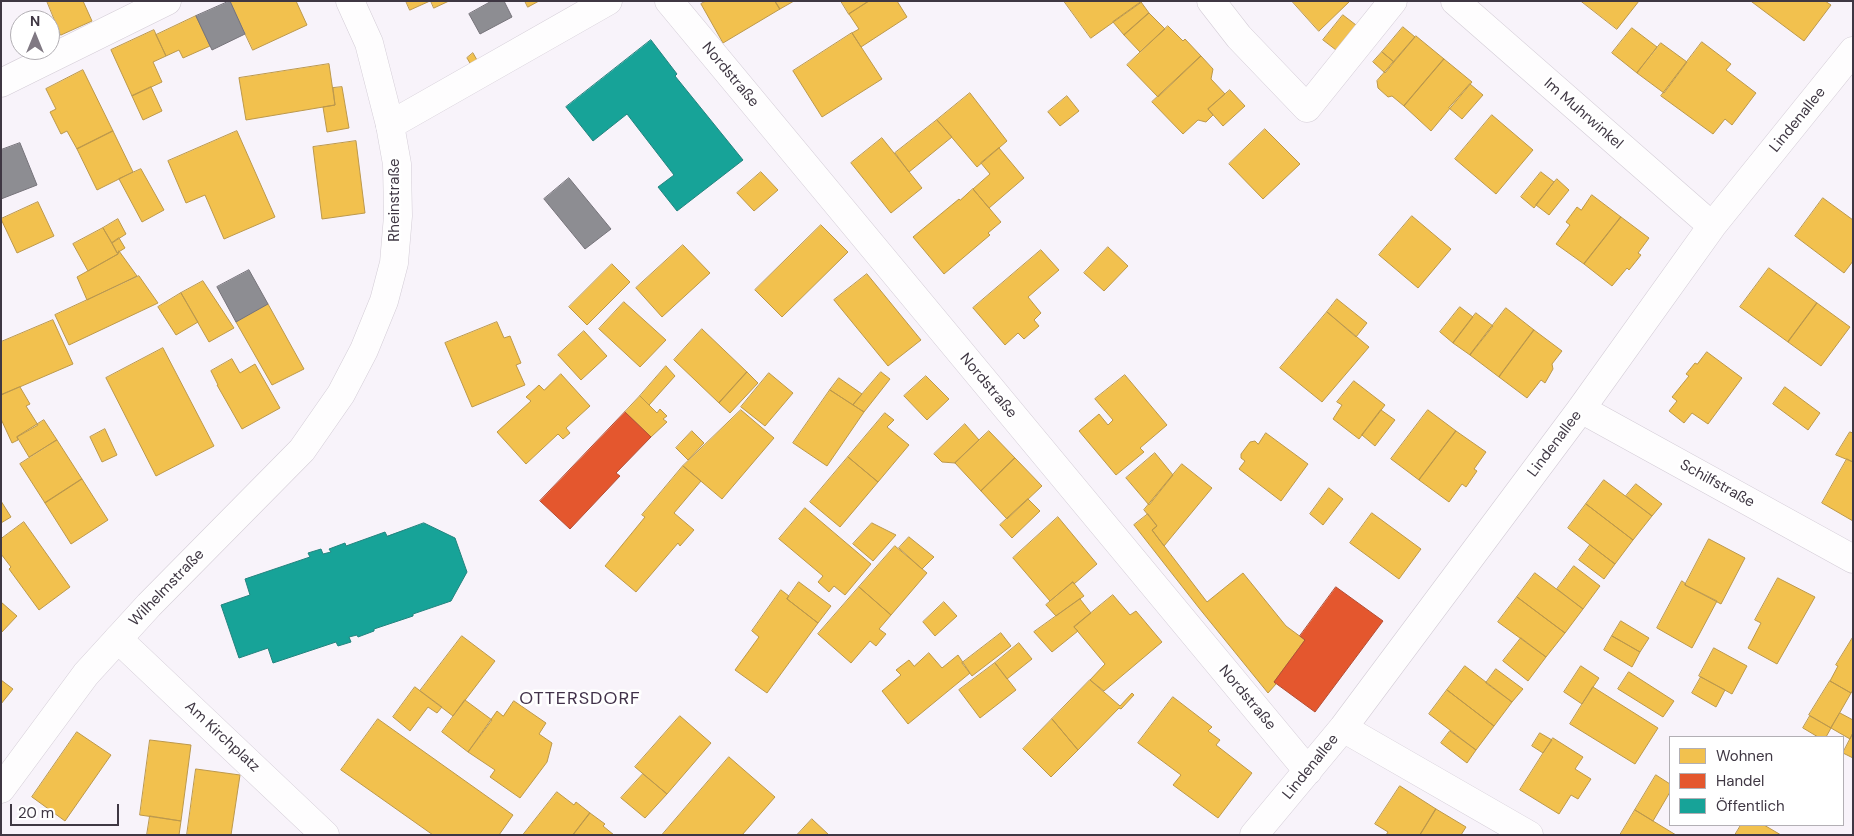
<!DOCTYPE html>
<html>
<head>
<meta charset="utf-8">
<style>
	body { margin:0 }
	#map { position:relative; width:1854px; height:836px; overflow:hidden; background:#f8f3fa; font-family:"DM Sans",sans-serif }
	canvas { display:block }
	.frame { position:absolute; inset:0; border:2px solid #3f3743; pointer-events:none }
	.legend { position:absolute; left:1669px; top:736px; width:175px; height:90px; box-sizing:border-box; background:#fff; border:1px solid #b2afb4; margin:0; padding:6px 9px; list-style:none; font-size:15px; color:#3f3743 }
	.legend li { display:flex; align-items:center; gap:10px; height:25px }
	.legend b { width:25px; border:1px solid #b2afb4 }
	.north { position:absolute; left:10px; top:10px; width:50px; height:50px; box-sizing:border-box; background:#fff; border:1px solid #b2afb4; border-radius:50%; rotate:0deg; font-size:14px; font-weight:700; line-height:20px; text-align:center; color:#3f3743 }
	.north::after { content:''; display:block; margin:auto; width:18px; height:22px; background:#807983; clip-path:polygon(50% 0,100% 100%,50% 72%,0 100%) }
	.scale { position:absolute; left:10px; top:804px; width:109px; height:22px; box-sizing:border-box; border:2px solid #3f3743; border-top:0; padding-left:6px; font-size:15px; line-height:18px; white-space:nowrap; color:#3f3743; -webkit-text-stroke:4px #fff; paint-order:stroke }
</style>
</head>
<body>
<div id="map">
<canvas width="1854" height="836"></canvas>
<div class="frame"></div>
<ul class="legend">
<li><b style="height:14px;background:#f2c14e"></b>Wohnen</li>
<li><b style="height:14px;background:#e4572e"></b>Handel</li>
<li><b style="height:14px;background:#17a398"></b>Öffentlich</li>
</ul>
<div class="north">N</div>
<div class="scale">20 m</div>
</div>
<script>
const ctx = document.querySelector('canvas').getContext('2d');
ctx.lineJoin = 'round';
function fill(path, color) { ctx.fillStyle = color; ctx.fill(path, 'evenodd'); }
function strokePath(path, color, width, dash) { ctx.strokeStyle = color; ctx.lineWidth = width; ctx.lineCap = dash ? 'butt' : 'round'; ctx.setLineDash(dash || []); ctx.stroke(path); }
function drawText(font, color, halo, rows, align = 'center') {
  ctx.font = font + ' "DM Sans",sans-serif'; ctx.lineWidth = 5; ctx.setLineDash([]); ctx.textBaseline = 'middle'; ctx.strokeStyle = halo; ctx.fillStyle = color; for (const [text, x, y, turn = 0] of rows) {
    ctx.save(); ctx.translate(x, y); ctx.rotate((+turn || 0) * Math.PI / 180); ctx.textAlign = isNaN(turn) ? turn : align; if (halo) ctx.strokeText(text, 0, 0); ctx.fillText(text, 0, 0); ctx.restore();
  }
}
const homes = new Path2D(`
	M47 1H83L92 21 61 35Z
	M230 1H296L307 25 253 50Z
	M406 1H430L410 10Z
	M431 1H449L434 8Z
	M525 1H539L528 7Z
	M706 1H775L780 9 723 43 701 4Z
	M775 1H794L780 9Z
	M841 1H869L849 14Z
	M869 1H897L907 17 861 47 852 33 859 29 849 14Z
	M1064 1H1143L1091 38Z
	M1292 1H1350L1319 31Z
	M1581 1H1639L1617 29Z
	M1825 1 1831 5 1804 41 1752 2Z
	M1141 2 1149 13 1124 35 1113 22Z
	M1149 13 1165 29 1140 52 1124 35Z
	M1343 15 1356 25 1336 50 1323 40Z
	M196 16 210 46 183 58 179 50 166 56 156 35Z
	M1168 26 1183 41 1185 39 1201 56 1158 97 1127 65Z
	M1403 27 1415 37 1394 62 1382 52Z
	M1632 28 1657 47 1637 73 1612 53Z
	M154 30 166 56 153 62 162 82 132 96 111 50Z
	M852 33 882 79 822 117 793 71Z
	M1416 36 1444 59 1404 106 1392 96 1388 97 1378 88 1377 81Z
	M1702 42 1731 64 1726 70 1756 93 1732 125 1725 119 1713 134 1661 96Z
	M1661 43 1687 62 1664 93 1637 73Z
	M1382 52 1394 62 1385 73 1373 62Z
	M473 53 481 67 474 70 467 58Z
	M1201 56 1213 69 1211 79 1225 94 1208 109 1213 115 1206 122 1198 120 1183 134 1152 102Z
	M1444 59 1472 82 1431 131 1404 106Z
	M329 64 335 105 246 120 239 78Z
	M83 70 113 131 77 149 67 131 61 134 50 112 56 109 46 89Z
	M1470 84 1483 95 1462 119 1449 108Z
	M151 87 162 111 143 120 132 96Z
	M342 87 349 128 327 132 323 107 335 105 333 88Z
	M1230 90 1245 106 1223 126 1208 109Z
	M970 93 1007 141 977 167 937 120Z
	M1067 96 1079 111 1060 126 1048 112Z
	M1492 115 1533 150 1496 194 1455 159Z
	M937 120 952 137 909 172 895 153Z
	M1265 129 1300 164 1263 199 1229 164Z
	M113 131 133 172 97 190 77 149Z
	M237 131 275 217 224 239 205 195 186 203 168 161Z
	M882 138 922 188 891 213 851 163Z
	M356 141 365 213 322 219 313 147Z
	M999 148 1024 178 989 208 973 189 990 174 981 163Z
	M141 169 164 210 142 222 119 179Z
	M761 172 778 190 754 211 737 193Z
	M1541 172 1554 182 1534 208 1521 197Z
	M1557 179 1569 190 1549 215 1536 205Z
	M973 189 1001 222 988 233 990 235 944 274 913 237 959 199 960 200Z
	M1592 195 1621 217 1584 264 1556 244 1570 225 1566 222 1577 207 1581 210Z
	M1823 198 1853 220V261L1844 273 1795 236Z
	M38 202 54 236 17 253 1 219Z
	M1412 216 1451 249 1418 288 1379 255Z
	M1621 217 1649 238 1638 253 1641 255 1629 270 1627 268 1612 286 1584 264Z
	M118 219 126 234 112 243 103 228Z
	M821 225 848 252 782 317 755 290Z
	M103 228 118 254 88 271 73 244Z
	M119 238 125 248 117 253 112 243Z
	M683 245 710 273 662 317 636 288Z
	M1108 247 1128 266 1104 291 1084 273Z
	M1041 250 1059 270 1028 297 1041 313 1034 320 1039 326 1024 339 1018 333 1005 345 973 308Z
	M119 251 137 276 87 300 77 277 118 254Z
	M612 264 630 282 587 325 569 307Z
	M1769 268 1817 303 1788 342 1740 307Z
	M867 274 921 340 888 366 834 300Z
	M139 276 158 303 69 345 55 315Z
	M203 281 234 328 209 342 181 293Z
	M181 293 198 322 176 335 158 307Z
	M1337 299 1367 323 1356 337 1327 312Z
	M624 302 666 340 640 367 599 329Z
	M1817 303 1850 327 1821 366 1788 342Z
	M268 304 304 369 272 385 236 322Z
	M1460 307 1473 317 1453 343 1440 332Z
	M1506 308 1534 330 1499 377 1470 355Z
	M1327 312 1369 347 1322 402 1280 368Z
	M1476 313 1493 326 1470 355 1453 343Z
	M53 320 73 364 1 395V342Z
	M497 322 504 338 510 336 521 363 516 365 525 385 472 407 445 343Z
	M702 329 747 372 719 403 674 360Z
	M1534 330 1562 351 1552 364 1553 369 1545 383 1541 380 1527 398 1499 377Z
	M584 331 607 356 581 380 558 355Z
	M163 348 214 446 156 476 106 378Z
	M1707 352 1742 378 1708 424 1692 413 1684 423 1669 411 1677 401 1672 397 1689 376 1686 374 1695 363 1697 364Z
	M232 359 240 373 255 364 280 408 242 429 217 385H218L211 371Z
	M666 366 675 376 649 405 640 396Z
	M747 372 758 383 730 413 719 403Z
	M881 372 890 379 864 412 853 405Z
	M769 373 793 393 765 426 741 407Z
	M561 374 590 406 566 428 570 433 563 439 558 434 526 464 497 432 531 401 526 397 539 385 544 390Z
	M1125 375 1167 425 1140 448 1144 452 1116 475 1079 431 1099 414 1108 425 1113 420 1095 399Z
	M926 376 949 399 927 420 904 396Z
	M839 378 862 394 853 405 830 390Z
	M1354 381 1385 405 1359 439 1333 419 1342 405 1337 402Z
	M20 387 30 404 26 406 38 425 17 437 18 440 12 443 1 419V395Z
	M1785 387 1820 413 1808 430 1773 404Z
	M830 390 864 412 827 466 793 443Z
	M640 396 657 413 660 409 667 416 663 419 667 422 651 437 625 412Z
	M741 410 774 438 722 499 683 466Z
	M1381 410 1395 420 1375 446 1362 435Z
	M1428 410 1456 431 1419 480 1391 459Z
	M885 413 894 420 887 427 909 445 878 482 848 457Z
	M44 420 57 440 29 457 17 437Z
	M965 424 979 440 955 463 942 462 934 454Z
	M105 429 117 455 102 462 90 437Z
	M692 431 704 443 688 460 676 448Z
	M989 431 1015 458 981 491 955 463Z
	M1456 431 1486 452 1474 469 1477 471 1466 487 1462 484 1449 502 1419 480Z
	M1850 432 1853 433V462L1836 455Z
	M1266 433 1308 464 1281 501 1239 469 1245 461 1241 458V454L1250 442 1255 441 1258 444Z
	M57 440 82 479 45 503 20 464Z
	M1155 453 1173 475 1149 505 1126 478Z
	M848 457 878 482 840 527 810 502Z
	M1015 458 1042 486 1007 519 981 491Z
	M1847 459 1853 462V521L1822 503Z
	M1182 464 1212 488 1164 546 1152 530 1157 526 1144 510Z
	M683 466 701 481 674 513 694 530 680 546 678 543 636 592 605 566 645 517 642 515Z
	M82 479 108 520 71 544 45 503Z
	M1604 480 1652 516 1633 540 1586 504Z
	M1636 484 1662 504 1652 516 1626 496Z
	M1329 488 1343 499 1323 525 1310 514Z
	M1028 499 1040 511 1012 538 1000 525Z
	M1 501 11 517 1 523Z
	M1586 504 1633 540 1615 564 1568 528Z
	M805 508 871 564 845 595 834 586 829 592 818 582 823 576 779 539Z
	M1372 513 1421 549 1399 579 1350 543Z
	M1148 514 1157 526 1152 530 1207 602 1243 573 1286 626 1305 640 1274 682 1276 684 1268 693 1199 608 1134 525Z
	M1058 517 1097 564 1074 584 1073 582 1050 601 1013 558Z
	M24 522 70 587 39 610 9 569 11 567 1 554V539Z
	M872 523 896 535 873 561 853 544Z
	M909 537 934 557 922 569 899 548Z
	M1709 539 1745 558 1721 604 1685 585Z
	M1590 545 1615 564 1604 579 1579 560Z
	M895 546 927 573 891 615 859 587Z
	M1574 566 1600 586 1583 609 1557 589Z
	M1535 573 1583 609 1565 633 1517 597Z
	M1778 578 1815 597 1777 664 1748 648 1761 623 1755 620Z
	M1682 581 1686 584 1685 585 1717 601 1692 648 1657 628Z
	M799 582 831 606 818 623 787 599Z
	M1073 582 1084 596 1056 616 1046 605Z
	M859 587 891 615 879 629 886 634 876 646 870 641 851 663 818 634Z
	M781 590 789 596 787 599 818 623 767 693 735 670 759 637 752 631Z
	M1113 595 1130 615 1136 611 1162 642 1104 691 1090 680 1105 664 1074 627Z
	M1517 597 1565 633 1546 657 1498 622Z
	M1080 599 1091 613 1074 627 1078 631 1052 652 1034 632Z
	M1 602 17 616 1 633Z
	M944 602 957 616 935 636 923 622Z
	M1621 621 1649 638 1640 652 1612 636Z
	M1001 633 1011 646 972 676 962 663Z
	M462 636 495 661 453 716 420 691Z
	M1612 636 1640 652 1632 667 1604 650Z
	M1853 637V690L1851 693 1830 681 1838 666 1836 665Z
	M1521 638 1546 657 1528 681 1503 661Z
	M1019 643 1032 659 1007 679 995 663Z
	M1714 648 1747 666 1732 694 1699 676Z
	M929 653 942 668 958 655 970 673 908 724 882 691 901 675 896 670 909 660 914 666Z
	M995 663 1016 690 980 718 959 690Z
	M1465 666 1512 702 1494 726 1447 690Z
	M1581 666 1599 678 1582 704 1564 692Z
	M1496 669 1523 689 1512 702 1486 683Z
	M1629 672 1674 701 1663 717 1618 689Z
	M1701 677 1725 690 1716 707 1692 693Z
	M1 680 13 689 1 704Z
	M1090 680 1120 706 1132 693 1134 695 1121 709 1119 708 1078 750 1052 719Z
	M1830 681 1851 693 1831 728 1809 715Z
	M415 687 442 707 437 713 428 707 410 731 393 717Z
	M1593 687 1658 728 1635 764 1570 724Z
	M1447 690 1494 726 1476 750 1429 714Z
	M1173 697 1212 727 1208 731 1220 740 1216 745 1252 773 1218 818 1173 785 1181 775 1138 743Z
	M465 700 492 720 468 752 442 732Z
	M514 701 546 723 539 734 552 743 547 762 520 798 490 777 495 770 468 752 497 711 503 716Z
	M1840 713 1853 720V733L1850 739 1831 728Z
	M680 716 711 743 667 794 635 767Z
	M1810 716 1831 728 1826 737H1818L1803 728Z
	M378 719 513 815 499 835H433L341 770Z
	M1052 719 1078 750 1051 777 1023 749Z
	M1450 731 1476 750 1467 763 1441 743Z
	M77 732 111 755 65 821 32 797Z
	M1540 733 1552 740 1543 753 1532 746Z
	M1853 733V758L1843 753Z
	M1553 738 1583 757 1575 769 1591 779 1578 799 1571 795 1559 814 1520 790Z
	M150 740 191 745 181 821 140 815Z
	M729 757 775 797 742 835H662Z
	M196 769 240 775 231 835H187Z
	M643 774 667 794 645 818 621 798Z
	M1656 775 1670 784V792L1653 821 1635 810Z
	M1400 786 1436 809 1420 835H1386L1388 832 1375 824Z
	M557 792 574 805 576 802 590 813 573 835H523Z
	M1436 809 1466 827 1461 835H1420Z
	M1635 810 1653 821 1676 835H1620Z
	M590 813 605 824 603 826 614 835H573Z
	M150 816 181 821 179 835H147Z
	M812 819 829 835H797Z
	M1741 825H1764L1781 835H1735Z`);
fill(homes, '#f2c14e');
strokePath(homes, '#bc984b', 1);
const shops = new Path2D(`
	M625 412 651 437 616 473 620 476 570 529 540 501Z
	M1336 587 1383 621 1315 712 1274 682 1305 640 1300 636Z`);
fill(shops, '#e4572e');
strokePath(shops, '#b24d34', 1);
const public = new Path2D(`
	M651 40 677 74 675 76 743 160 677 211 658 187 674 175 627 114 593 141 566 107Z
	M424 523 455 538 467 572 451 601 413 614V616L374 629V631L358 637 357 635 349 637 351 642 338 646 336 642 273 663 268 648 239 658 221 605 250 595 245 579 310 557 308 553 321 549 323 554 331 552 329 549 345 543 346 546 385 532 387 536Z`);
fill(public, '#17a398');
strokePath(public, '#23837e', 1);
const industry = new Path2D(`
	M230 1 245 34 212 50 196 16Z
	M492 1H504L512 17 480 34 469 14Z
	M20 143 37 185 1 199V150Z
	M569 178 611 229 585 249 544 199Z
	M249 270 268 304 236 322 217 287Z`);
fill(industry, '#8d8d92');
strokePath(industry, '#76737a', 1);
const minor = new Path2D(`
	M669 1 1308 771
	M1211 1 1239 37 1307 108 1393 1
	M1455 1 1712 226
	M1 83 167 1
	M390 125 608 1
	M1581 409 1853 559
	M118 639 325 835
	M1343 728 1529 835
	M1254 835 1343 728 1581 409 1712 226 1853 51`);
const major = new Path2D(`
	M1 789 86 674 149 605 302 450 341 394 364 350 384 301 394 263 398 216 397 164 390 125 369 43 350 1`);
strokePath(minor, '#d3ccd6', 29);
strokePath(major, '#d3ccd6', 29);
strokePath(minor, '#fefdfe', 28);
strokePath(major, '#fefdfe', 28);
drawText('15px', '#3f3743', '#fff', [
	["Nordstraße",730,75,50],
	["Im Muhrwinkel",1583,114,41],
	["Lindenallee",1798,120,-51],
	["Rheinstraße",395,200,-90],
	["Nordstraße",988,386,50],
	["Lindenallee",1555,444,-53],
	["Schilfstraße",1717,484,29],
	["Wilhelmstraße",167,588,-46],
	["Nordstraße",1247,698,50],
	["Am Kirchplatz",222,737,43],
	["Lindenallee",1311,767,-51]
]);
ctx.letterSpacing = '1px';
drawText('18px', '#413149', '#fff', [
	["OTTERSDORF",580,699]
]);
ctx.letterSpacing = '0px';
</script>
</body>
</html>
